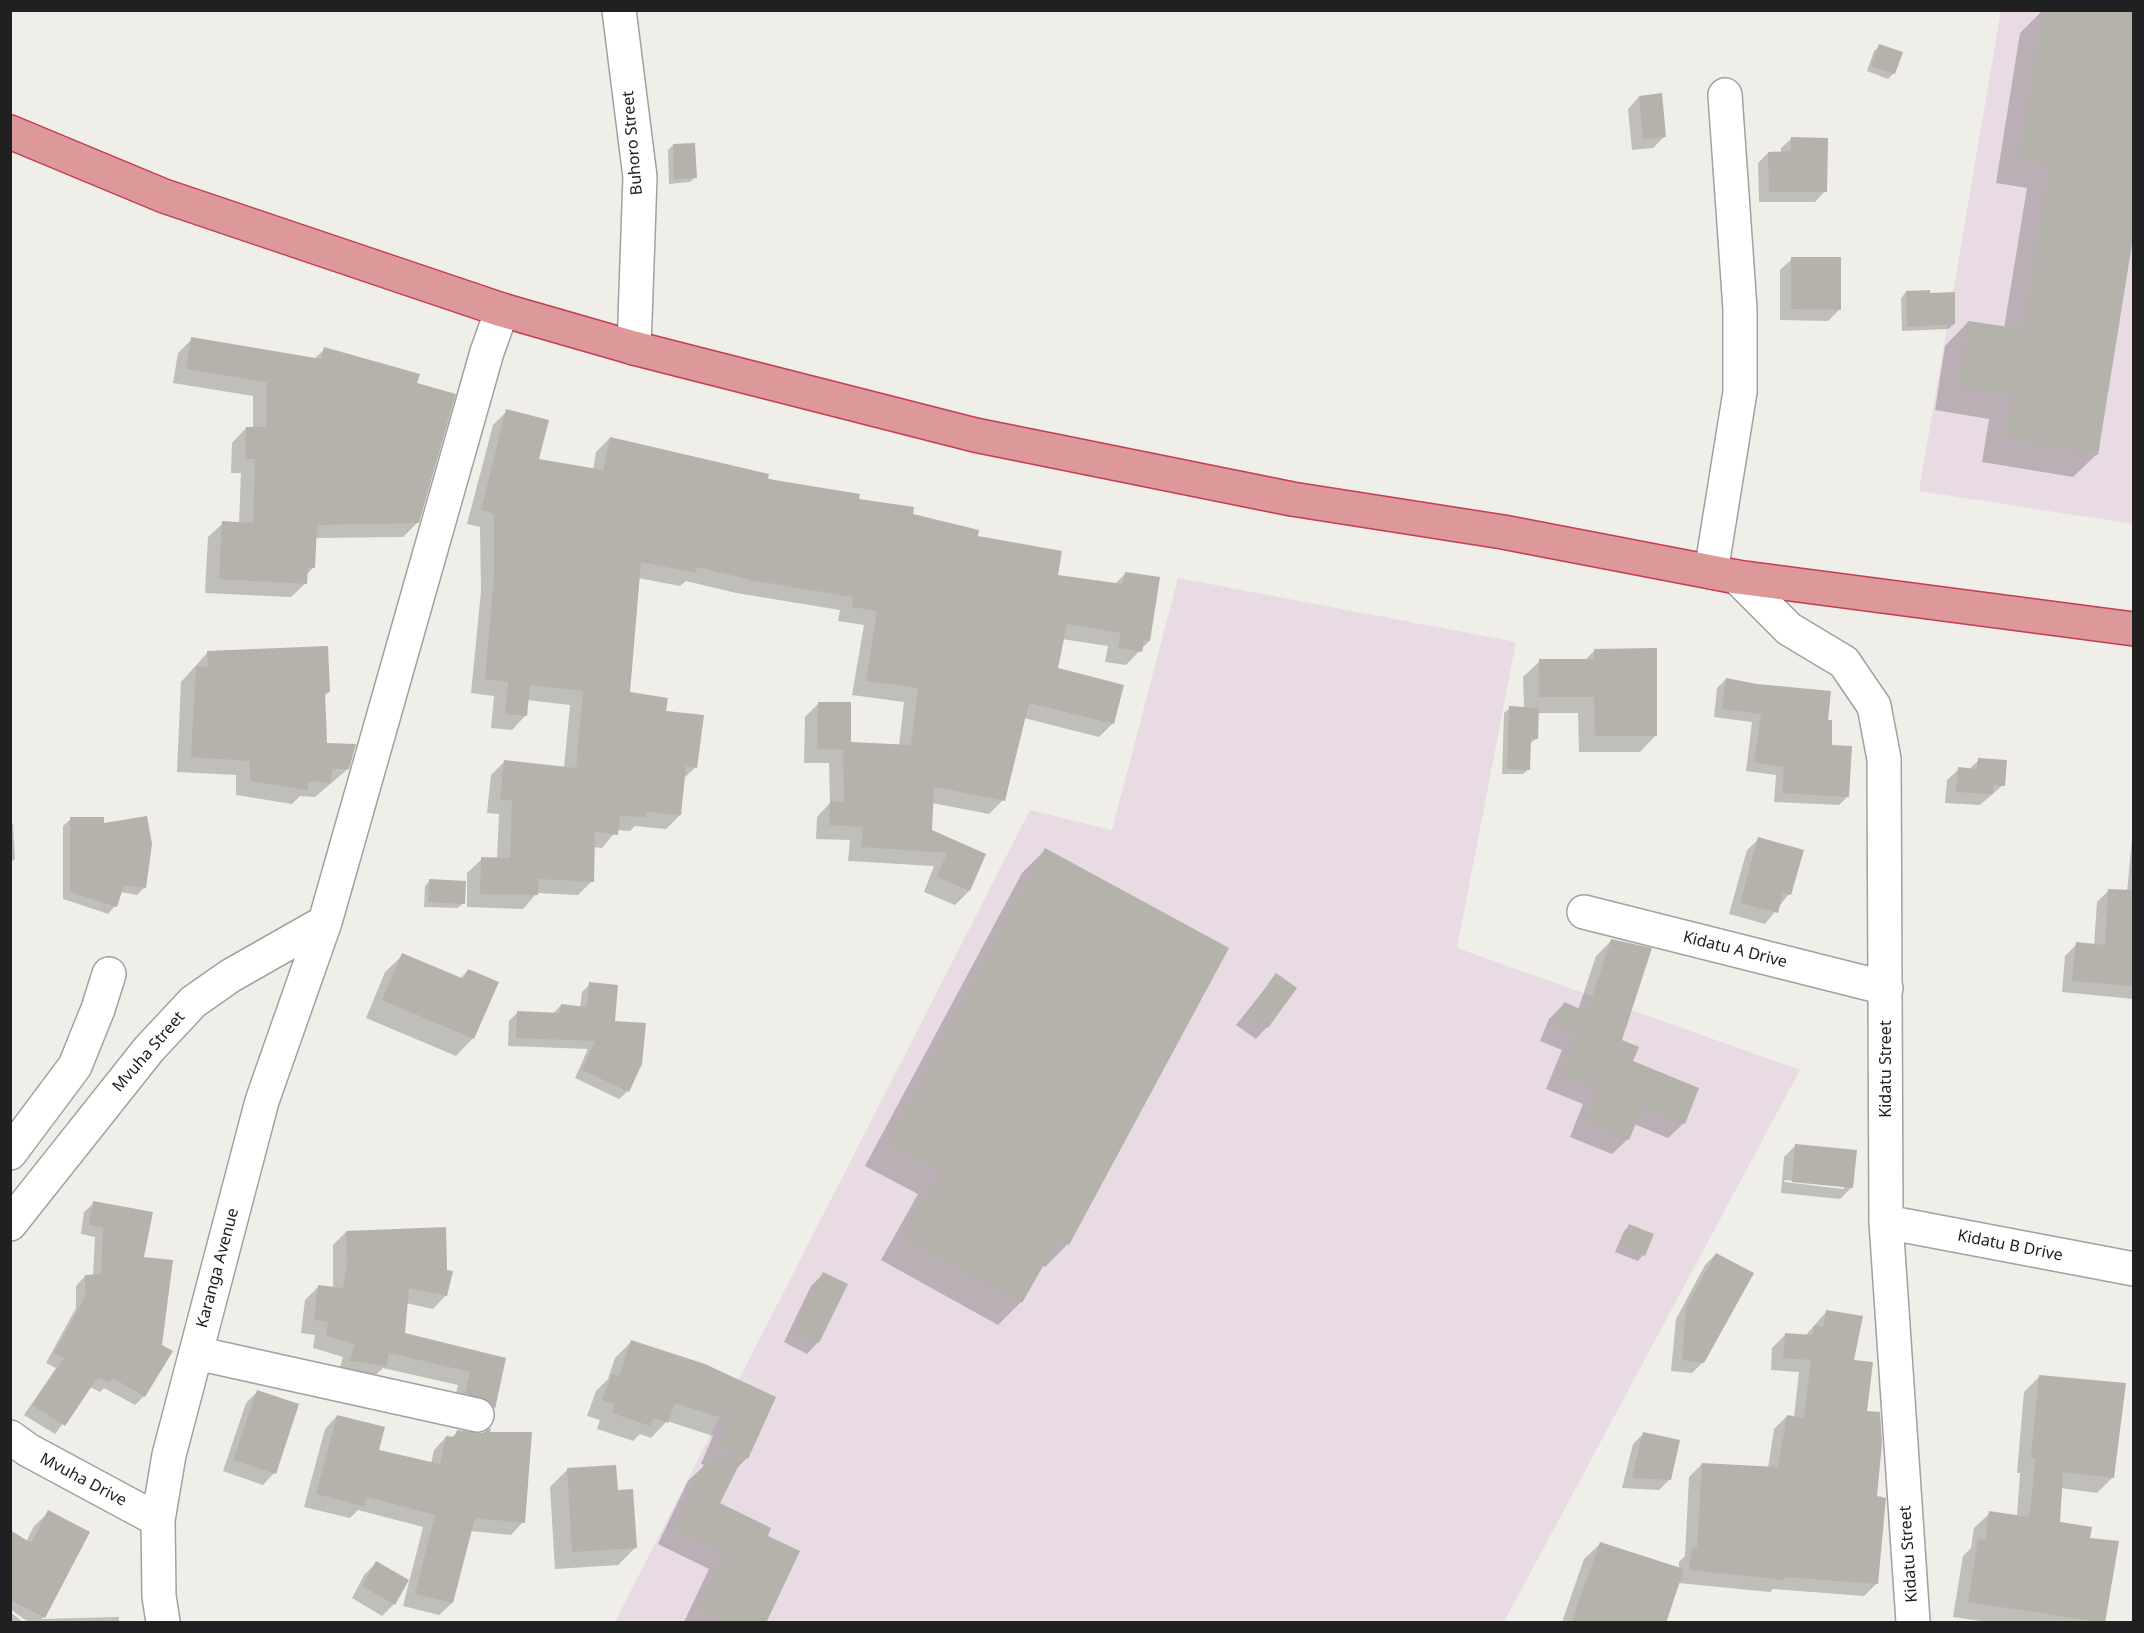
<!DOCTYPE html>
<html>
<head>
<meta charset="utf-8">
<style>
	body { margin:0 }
	#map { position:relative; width:2144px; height:1633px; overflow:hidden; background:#efeee8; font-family:"Noto Sans",sans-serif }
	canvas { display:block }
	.frame { position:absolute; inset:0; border:12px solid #202020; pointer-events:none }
</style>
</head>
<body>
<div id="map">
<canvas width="2144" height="1633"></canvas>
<div class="frame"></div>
</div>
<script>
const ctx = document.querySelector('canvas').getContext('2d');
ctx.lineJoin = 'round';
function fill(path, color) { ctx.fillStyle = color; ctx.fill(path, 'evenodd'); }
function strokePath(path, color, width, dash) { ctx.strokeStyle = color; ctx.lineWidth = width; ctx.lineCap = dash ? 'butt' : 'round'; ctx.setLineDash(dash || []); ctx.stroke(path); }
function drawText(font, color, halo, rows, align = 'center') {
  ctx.font = font + ' "Noto Sans",sans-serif'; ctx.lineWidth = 6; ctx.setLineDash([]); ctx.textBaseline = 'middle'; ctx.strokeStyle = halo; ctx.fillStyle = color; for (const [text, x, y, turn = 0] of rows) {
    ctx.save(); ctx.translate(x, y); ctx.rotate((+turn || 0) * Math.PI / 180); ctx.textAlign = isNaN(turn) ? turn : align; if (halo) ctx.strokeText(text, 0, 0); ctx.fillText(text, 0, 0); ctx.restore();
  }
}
fill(new Path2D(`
	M2001 11H2133V524L1919 491Z
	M1178 578 1516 642 1457 948 1800 1070 1504 1622H615L1030 810 1112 830Z`), '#e8dbe3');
fill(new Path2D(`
	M2043 10H2134V244L2131 243 2097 454 2073 477 1982 462 1989 419 1935 410 1945 346 1968 322 2004 328 2027 188 1996 183 2020 33Z
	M1880 46 1894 73 1888 79 1867 71 1874 51Z
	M1639 97 1665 136 1653 148 1632 150 1628 109Z
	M1792 138 1825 191 1815 202H1759L1758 163 1768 153H1781V148Z
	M673 145 696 177 690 182 669 184 668 150Z
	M1792 259 1840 309 1828 321 1780 320V270Z
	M1906 292 1954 324 1948 329 1902 331 1901 298Z
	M192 339 314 359 325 349 415 384 418 522 403 537 315 538 313 568 306 575V583L291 597 205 593 208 537 223 523 239 524 241 473H231L232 443 246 428 253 429V396L173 383 178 353Z
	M507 411 537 460 593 470 596 452 610 438 911 515 976 537 1056 576 1114 585 1125 574 1149 641 1126 665 1105 662 1108 646 1062 639 1056 669 1113 723 1099 737 1024 718 1003 800 989 814 932 803 931 831 984 855 969 891 955 905 924 892 934 866 848 861 850 840 816 839 817 817 830 803 829 763H804L805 717 819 703 849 743 899 746 904 702 852 695 864 625 838 621 840 610 736 593 686 581 680 586 638 578 628 693 664 712 696 767 683 779 680 815 666 829 635 826 630 831 617 830 602 848 593 847 592 881 578 895 537 893 523 909 467 907V873L482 859H497L499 814 487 813 491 775 505 761 564 768 570 705 527 700 526 715 512 730 491 728 494 696 471 693 481 591 480 527 467 524 493 425Z
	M1594 651 1656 735 1640 752H1579L1578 713H1538L1536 739 1529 744V769L1523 774H1502L1504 713 1510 708H1524L1523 677 1540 661 1585 660Z
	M208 652 329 692 323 697 325 744 348 769 315 797 300 796 292 804 236 795V775L177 772 181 682Z
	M1726 679 1757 686 1826 722 1830 746 1848 796 1839 805 1774 802 1776 775 1746 771 1752 722 1714 717 1717 688Z
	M1979 760 2003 785 1980 805 1945 803 1947 780 1959 769 1968 770Z
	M2134 818V999L2062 992 2065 956 2077 944 2094 946 2097 902 2108 891 2127 892Z
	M71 819 102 824 145 887 137 895 120 892 115 906 108 914 63 899V826Z
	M10 824H13L15 859 10 863Z
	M1759 839 1789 894 1765 924 1729 914 1747 850Z
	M1045 850 1227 949 1067 1245 1045 1267 1042 1265 1021 1302 998 1325 881 1260 918 1194 865 1166 1022 873Z
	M430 881 463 903 458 908 424 907 425 886Z
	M1611 941 1620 1041 1631 1062 1684 1123 1668 1138 1634 1124 1628 1139 1612 1154 1570 1137 1583 1104 1546 1089 1562 1050 1540 1041 1549 1019 1564 1004 1578 1010 1596 956Z
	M403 955 460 979 468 970 473 1038 456 1056 366 1018 385 972Z
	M1276 975 1267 1027 1256 1039 1236 1025Z
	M590 984 613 1023 628 1091 619 1099 575 1078 588 1049 508 1046 509 1021 517 1013 553 1014 561 1005 580 1008 582 992Z
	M1796 1145 1852 1187 1840 1199 1781 1193 1784 1157ZM1785 1180 1844 1185V1189L1784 1182Z
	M94 1203 143 1259 144 1396 135 1405 104 1388 100 1392 90 1387 55 1434 24 1415 56 1368 46 1363 76 1308V1286L85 1276H93L95 1237 81 1234 84 1212Z
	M1629 1226 1652 1235 1643 1255 1638 1261 1615 1252 1624 1231Z
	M346 1232 446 1295 433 1309 406 1303 403 1335 505 1359 493 1409 481 1421 453 1406 458 1385 383 1368 372 1378 338 1374 343 1357 313 1348 315 1335 301 1333 305 1300 319 1286 333 1288V1245Z
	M1716 1254 1703 1362 1692 1373 1671 1371 1676 1319 1705 1265Z
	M823 1274 818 1342 807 1354 784 1342 811 1286Z
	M1827 1311 1865 1412 1876 1497 1877 1583 1864 1596 1773 1589 1770 1592 1678 1583 1664 1622H1562L1584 1559 1600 1544 1679 1569V1562L1685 1556 1689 1477 1702 1464 1768 1468 1774 1429 1787 1416 1794 1417 1799 1372 1771 1370 1772 1348 1785 1335 1805 1336Z
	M631 1342 705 1366 747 1458 735 1470 718 1504 766 1537 765 1622H684L709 1569 658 1544 688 1481 705 1465 701 1464 713 1436 667 1421 651 1438 640 1434 633 1441 597 1429 600 1420 587 1416 596 1391 608 1379 615 1358Z
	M2039 1377 2113 1477 2097 1493 2061 1488 2059 1523 2088 1540 2103 1622H1988L1953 1617 1963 1556 1971 1548 1974 1528 1990 1513 2017 1517 2020 1473H2017L2024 1392Z
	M257 1392 274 1473 263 1485 223 1471 246 1403Z
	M337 1416 377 1451 431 1464 434 1450 446 1437 451 1438 458 1431 482 1435 523 1522 511 1535 470 1531 452 1603 439 1615 403 1606 423 1527 358 1510 350 1518 304 1507 325 1429Z
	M1644 1433 1670 1479 1659 1490 1622 1488 1633 1444Z
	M568 1469 617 1491 636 1547 618 1565 555 1569 550 1487Z
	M49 1512 87 1532 42 1619 119 1617V1622H28L10 1609V1531L26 1542 34 1526Z
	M376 1563 394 1604 382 1616 352 1598 364 1575Z
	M10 1612 23 1622H10Z`), '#0003');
fill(new Path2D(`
	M2043 10H2133V238L2098 455 2005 439 2012 396 1958 387 1968 321 2023 329 2049 165 2018 160Z
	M1879 44 1903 52 1895 74 1871 66Z
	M1662 93 1666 137 1643 139 1639 96Z
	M1791 137 1828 138 1827 192H1769L1768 152 1791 151Z
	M695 143 697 178 674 179 673 144Z
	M1791 257H1841V310L1791 309Z
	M1930 290V293L1955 292V324L1907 327 1906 291Z
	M191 337 321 359 324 347 420 374 417 383 456 394 419 523 317 525 315 568H308L307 584 219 579 222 521 253 523 255 459H245L246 427H266L267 382 186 369Z
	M506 409 549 420 539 459 603 470 610 437 769 474 768 479 860 494 859 499 914 507 913 514 979 530 978 536 1062 551 1058 575 1123 584 1125 572 1160 577 1150 641 1144 640 1142 652 1118 648 1121 633 1067 624 1058 668 1124 685 1114 724 1029 703 1005 801 934 787 932 830 986 854 970 891 937 877 947 853 861 847 863 827 829 825 830 801 844 802 843 750 817 749 818 702H851V742L911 745 918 688 866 681 877 611 852 607 853 597 751 580 697 567 696 573 641 562 630 692 668 698 666 711 704 715 697 768 686 766 681 815 646 812V817L620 816 618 835 595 832 594 882 539 879 538 895 480 894 481 857 510 858 512 801 500 799 504 760 576 768 583 691 530 685 527 716 505 714 508 682 485 679 494 576V514L481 510Z
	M328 646 330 692 325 693 327 743 356 744 349 769H332L331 783 308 781V790L250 781V761L191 757 196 666 208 667 207 651Z
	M1657 648V736H1595L1594 697H1539V659H1594V649Z
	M1726 678 1757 684 1831 691 1828 720H1832V745L1852 746 1849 797 1782 793 1784 767 1754 762 1761 714 1722 709Z
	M1509 706 1539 708 1538 739H1531L1530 770 1507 769Z
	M1978 758 2007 760 2005 786 1994 785 1993 794 1956 792 1958 767 1977 769Z
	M147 816 152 844 146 888 124 885 117 907 70 892V817H104V823Z
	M1758 837 1804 850 1791 895 1783 893 1778 913 1740 903Z
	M1045 848 1229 948 1069 1245 1058 1240 1022 1303 902 1237 940 1171 887 1143Z
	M429 879 466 881 465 904 428 902Z
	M2108 889 2133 890V986L2072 981 2076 942 2105 945Z
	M1611 939 1652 948 1622 1040 1639 1047 1633 1061 1699 1088 1685 1124 1643 1107 1629 1140 1584 1121 1597 1088 1561 1074 1576 1034 1554 1026 1564 1002 1587 1012Z
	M402 953 464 979 468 969 499 982 474 1039 382 1000Z
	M1276 973 1297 988 1268 1028 1247 1013Z
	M589 982 618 985 615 1021 646 1023 642 1064 629 1092 582 1070 595 1041 516 1038 517 1011 560 1013 561 1004 587 1007Z
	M1795 1144 1857 1150 1853 1188 1792 1182Z
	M93 1201 153 1212 144 1257 173 1260 162 1345 173 1351 145 1397 113 1378 110 1383 98 1377 65 1426 32 1405 64 1358 54 1353 85 1297V1275L101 1274 103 1228 89 1225Z
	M1629 1224 1654 1234 1645 1256 1620 1246Z
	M446 1227 447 1270 453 1271 447 1296 409 1288 405 1333 506 1358 495 1409 489 1401 465 1393 470 1372 389 1353 387 1366 350 1361 355 1344 326 1336 328 1322 314 1320 318 1285 343 1288 347 1262 346 1231Z
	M1716 1253 1754 1273 1704 1363 1682 1360 1686 1307Z
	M823 1272 848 1284 819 1343 794 1331Z
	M1826 1310 1863 1316 1854 1360 1873 1362 1867 1411 1880 1412 1882 1443 1877 1496 1886 1498 1878 1584 1784 1577V1580L1689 1570 1692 1547 1697 1548 1702 1463 1778 1467 1787 1415 1804 1418 1811 1360 1783 1358 1785 1333 1813 1335 1814 1325 1823 1327Z
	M631 1340 705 1364 776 1397 748 1459 743 1457 720 1503 771 1528 768 1536 800 1551 766 1623H725L697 1609 724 1553 673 1528 704 1464 708 1465 711 1458 740 1456 716 1448 728 1420 675 1403 668 1423 653 1418 650 1426 612 1413 615 1404 602 1400 612 1374 619 1376Z
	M2039 1375 2126 1383 2114 1478 2063 1472 2060 1522 2092 1527 2090 1538 2119 1541 2105 1623 1968 1602 1978 1539 1985 1540 1989 1511 2029 1517 2033 1486 2035 1458H2031Z
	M257 1390 299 1404 276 1474 233 1460Z
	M337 1415 385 1427 379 1450 440 1464 446 1436 455 1437 457 1430 482 1433 491 1428 490 1432H532L525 1523 475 1518 453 1603 415 1594 435 1515 367 1497 364 1506 316 1494Z
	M1643 1432 1680 1440 1671 1480 1632 1478Z
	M616 1465 618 1490 633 1489 637 1548 572 1552 567 1468Z
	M48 1510 90 1532 45 1618 10 1600V1530L31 1543Z
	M1600 1542 1684 1569 1666 1623H1571Z
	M376 1561 409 1580 395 1605 362 1586Z`), '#b5b1ab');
const minor = new Path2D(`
	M619 10 640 177 634 348
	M1711 572 1740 392V309L1725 95
	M1737 577 1789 629 1844 662 1874 706 1884 759 1886 1222 1913 1622
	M1584 912 1886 988
	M10 1153 75 1066 98 1009 109 974
	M1886 1222 2134 1269
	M10 1224 149 1049 193 1002 230 976 325 922
	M196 1353 477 1415
	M10 1437 28 1450 158 1520
	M163 1622 159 1596 158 1520 169 1455 262 1101 325 922 487 352 502 310`);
const highway = new Path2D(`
	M10 132 164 196 502 310 634 348 975 435 1292 499 1503 532 1737 577 2134 629`);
strokePath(minor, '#a1a1a1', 36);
strokePath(highway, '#c73b53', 36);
strokePath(minor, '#fff', 33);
strokePath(highway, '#dd999a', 33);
drawText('16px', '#202020', '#fff', [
	["Buhoro Street",633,143,-95],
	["Kidatu A Drive",1735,950,14],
	["Mvuha Street",149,1052,-49],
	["Kidatu Street",1886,1069,-90],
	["Kidatu B Drive",2010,1246,11],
	["Karanga Avenue",218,1268,-75],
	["Mvuha Drive",83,1480,28],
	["Kidatu Street",1909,1554,-94]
]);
</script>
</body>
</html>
